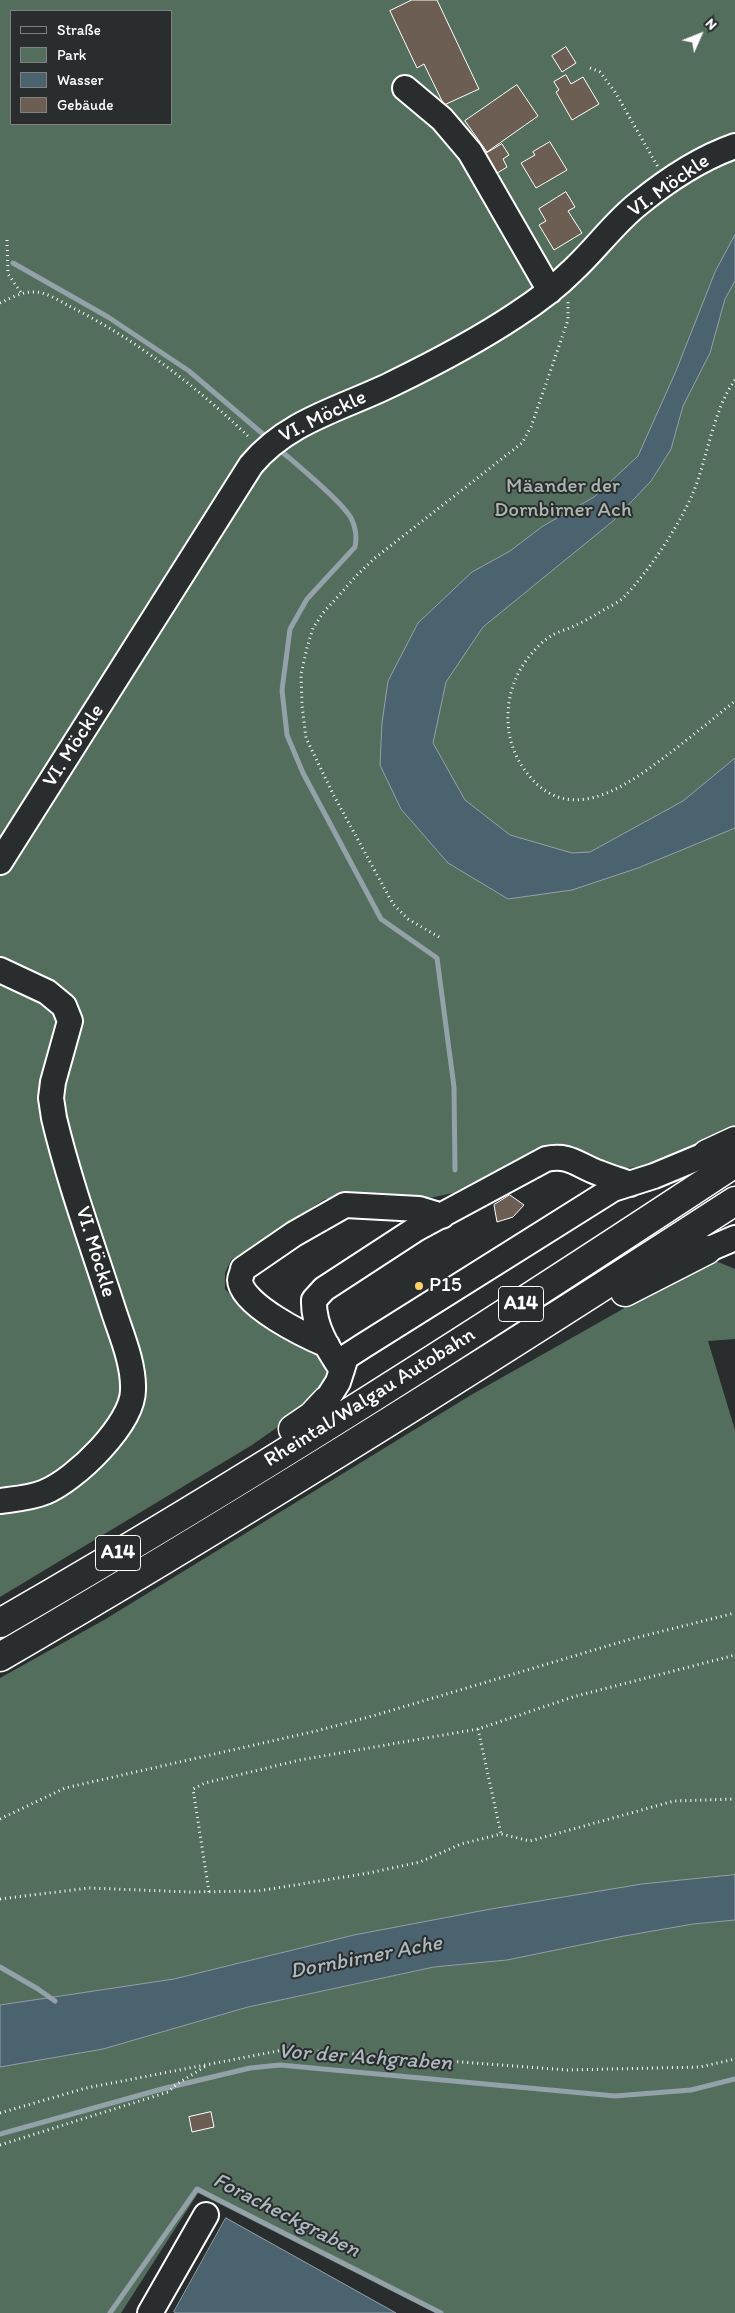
<!DOCTYPE html>
<html>
<head>
<meta charset="utf-8">
<style>
	body { margin:0 }
	#map { position:relative; width:735px; height:2313px; overflow:hidden; background:#2a2d2e; font-family:Itim,sans-serif }
	canvas { display:block }
	.legend { position:absolute; left:10px; top:10px; width:162px; height:115px; box-sizing:border-box; background:#2a2d2e; border:1px solid #7f8182; margin:0; padding:6px 9px; list-style:none; font-size:15px; color:#fff }
	.legend li { display:flex; align-items:center; gap:10px; height:25px }
	.legend b { width:25px; border:1px solid #7f8182 }
	.north { position:absolute; left:675px; top:10px; width:50px; height:50px; -webkit-text-stroke:4px #2a2d2e; paint-order:stroke; rotate:46deg; font-size:14px; font-weight:700; line-height:20px; text-align:center; color:#fff }
	.north::after { content:''; display:block; margin:auto; width:18px; height:22px; background:#fff; clip-path:polygon(50% 0,100% 100%,50% 72%,0 100%) }
</style>
</head>
<body>
<div id="map">
<canvas width="735" height="2313"></canvas>
<ul class="legend">
<li><b style="height:6px;background:#2a2d2e"></b>Straße</li>
<li><b style="height:14px;background:#546e5d"></b>Park</li>
<li><b style="height:14px;background:#4b636f"></b>Wasser</li>
<li><b style="height:14px;background:#6c5e53"></b>Gebäude</li>
</ul>
<div class="north">N</div>
</div>
<script>
const ctx = document.querySelector('canvas').getContext('2d');
ctx.lineJoin = 'round';
function fill(path, color) { ctx.fillStyle = color; ctx.fill(path, 'evenodd'); }
function strokePath(path, color, width, dash) { ctx.strokeStyle = color; ctx.lineWidth = width; ctx.lineCap = dash ? 'butt' : 'round'; ctx.setLineDash(dash || []); ctx.stroke(path); }
function drawText(font, color, halo, rows, align = 'center') {
  ctx.font = font + ' Itim,sans-serif'; ctx.lineWidth = 4; ctx.setLineDash([]); ctx.textBaseline = 'middle'; ctx.strokeStyle = halo; ctx.fillStyle = color; for (const [text, x, y, turn = 0] of rows) {
    ctx.save(); ctx.translate(x, y); ctx.rotate((+turn || 0) * Math.PI / 180); ctx.textAlign = isNaN(turn) ? turn : align; if (halo) ctx.strokeText(text, 0, 0); ctx.fillText(text, 0, 0); ctx.restore();
  }
}
fill(new Path2D(`
	M0 0H735V1133L652 1166 626 1168 605 1164 572 1146 540 1148 453 1193 430 1198 325 1199 231 1260 225 1273V1289L239 1305 318 1351 331 1367 322 1396 252 1445 0 1597ZM11 11H171V124H11Z
	M711 1259 735 1269V1339L708 1341 735 1430V1875L642 1884 491 1909 354 1935 174 1979 0 2005V1678L104 1620 471 1395Z
	M735 1920V2313H435L198 2193 121 2313H0V2067L103 2049 248 2007 435 1967 507 1960 624 1936 693 1924Z`), '#546e5d');
const water = new Path2D(`
	M735 235V281L725 299 710 353 683 406 671 449 651 481 613 521 483 627 446 682 433 743 465 800 510 835 572 853 590 852 683 801 735 758V828L638 868 572 890 508 899 448 863 401 809 380 765 382 723 388 681 418 623 472 572 510 551 543 526 594 497 638 456 676 371 715 272Z
	M735 1875V1920L693 1924 624 1936 507 1960 434 1967 248 2007 103 2049 0 2067V2005L174 1979 354 1935 491 1909 642 1884Z
	M226 2218 396 2313H176L174 2312Z`);
fill(water, '#4b636f');
strokePath(water, '#93a1a9', 1);
strokePath(new Path2D(`
	M13 263 108 317 189 371 264 435
	M280 450C296 464 345 504 352 520 356 529 357 537 355 547L307 599 290 629 282 690 287 735 303 773 381 919 437 958 454 1087 455 1170
	M0 1967 38 1989 55 2001
	M0 2134 162 2089 250 2068 280 2065 615 2096 691 2090 735 2079
	M110 2313 197 2189 441 2313`), '#93a1a9', 5);
const building = new Path2D(`
	M412 0H437L479 89 444 105 424 64 417 68 390 11Z
	M566 47 576 63 562 72 552 56Z
	M566 75 571 84 583 77 599 104 572 120 556 92 559 90 554 82Z
	M517 85 538 116 487 152 465 121Z
	M550 142 567 170 536 188 521 163 535 155 533 152Z
	M502 144 509 155 503 159 507 167 494 175 482 156Z
	M566 192 575 207 568 211 582 233 554 250 539 225 546 221 539 209Z
	M510 1195 524 1205 513 1217 497 1222 494 1205Z
	M211 2112 214 2127 192 2132 189 2117Z`);
fill(building, '#6c5e53');
strokePath(building, '#fff', 1);
const minor = new Path2D(`
	M405 88 442 119 470 152 550 291
	M0 862 251 465C288 420 344 408 394 383 435 363 477 341 516 315 536 302 555 288 572 271 595 250 614 223 638 204 666 181 701 158 735 146
	M0 970 47 992 64 1006 70 1021 53 1082 51 1098 54 1118C69 1181 92 1244 112 1306 120 1332 134 1362 133 1390 133 1424 75 1480 45 1492 31 1498 15 1499 0 1501
	M707 1250 735 1238
	M327 1345C306 1336 241 1305 240 1280 240 1277 243 1272 243 1269L294 1234 345 1205 419 1209 442 1216
	M342 1370C328 1349 313 1326 314 1300L324 1289 416 1229 546 1159C570 1154 577 1165 599 1173 609 1177 619 1180 630 1184
	M326 1401 338 1382 346 1357 363 1346 613 1189 654 1176 707 1154
	M150 2313 206 2215`);
const highway = new Path2D(`
	M707 1154 735 1141
	M625 1292 707 1250
	M293 1429 312 1416 326 1401
	M0 1623C250 1479 494 1322 735 1163
	M0 1657C249 1512 493 1358 735 1201`);
strokePath(minor, '#fff', 28);
strokePath(highway, '#fff', 31);
strokePath(new Path2D(`
	M590 68 600 72 615 92 658 167
	M7 240 8 274 22 294
	M0 303C11 298 23 291 36 292 49 293 61 302 71 307 137 340 197 387 250 438
	M735 380C713 410 707 460 693 493 679 526 649 571 624 597 619 602 611 606 605 609 594 616 583 622 572 627 565 630 557 632 551 636 536 645 520 666 514 683 504 710 506 742 522 766 565 832 625 787 670 753 692 736 713 719 735 701
	M439 937 408 919 393 904 333 794 306 738 302 705 301 674 307 648 313 628 323 613 358 574 375 558 522 443 531 427 568 320V302
	M478 1729 501 1834
	M0 1819 65 1788 316 1731 376 1715 631 1639 735 1613
	M209 1892 193 1789 205 1783 300 1760 478 1729 573 1697 735 1655
	M0 1899 89 1888 190 1892 258 1891 369 1873 420 1862 461 1844 501 1834 530 1841 674 1801 735 1799
	M0 2113 86 2088 288 2049 567 2070 700 2067 735 2059
	M0 2145 168 2092 177 2084 206 2066`), '#fff', 3, [1, 4]);
strokePath(minor, '#2a2d2e', 24);
strokePath(highway, '#2a2d2e', 28);
for (const [x, y, r, color] of [
	[419,1286,5,"#ffd166"]
]) { const dot = new Path2D(); dot.arc(x, y, r, 0, 2 * Math.PI); ctx.fillStyle = color; ctx.fill(dot); strokePath(dot, '#2a2d2e', 2); }
for (const [x, y, w] of [
	[521,1304,45],
	[118,1553,45]
]) { const box = new Path2D(); box.roundRect(x - w / 2, y - 17.5, w, 35, 4); ctx.fillStyle = '#2a2d2e'; ctx.fill(box); strokePath(box, '#fff', 1); }
drawText('bold 20px', '#fff', null, [
	["A14",521,1304],
	["A14",118,1553]
]);
drawText('21px', '#fff', '#2a2d2e', [
	["VI. Möckle",669,186,-35],
	["VI. Möckle",323,417,-26],
	["VI. Möckle",74,746,-57],
	["VI. Möckle",95,1252,73],
	["Rheintal/Walgau Autobahn",370,1398,-32]
]);
drawText('21px', '#aab6ae', '#2a2d2e', [
	["Mäander der",563,487],
	["Dornbirner Ach",563,511]
]);
drawText('21px', '#fff', '#2a2d2e', [
	["P15",429,1286]
], 'left');
drawText('italic 22px', '#aeb9be', '#2a2d2e', [
	["Dornbirner Ache",366,1958,-11],
	["Vor der Achgraben",365,2058,4],
	["Foracheckgraben",286,2216,27]
]);
</script>
</body>
</html>
